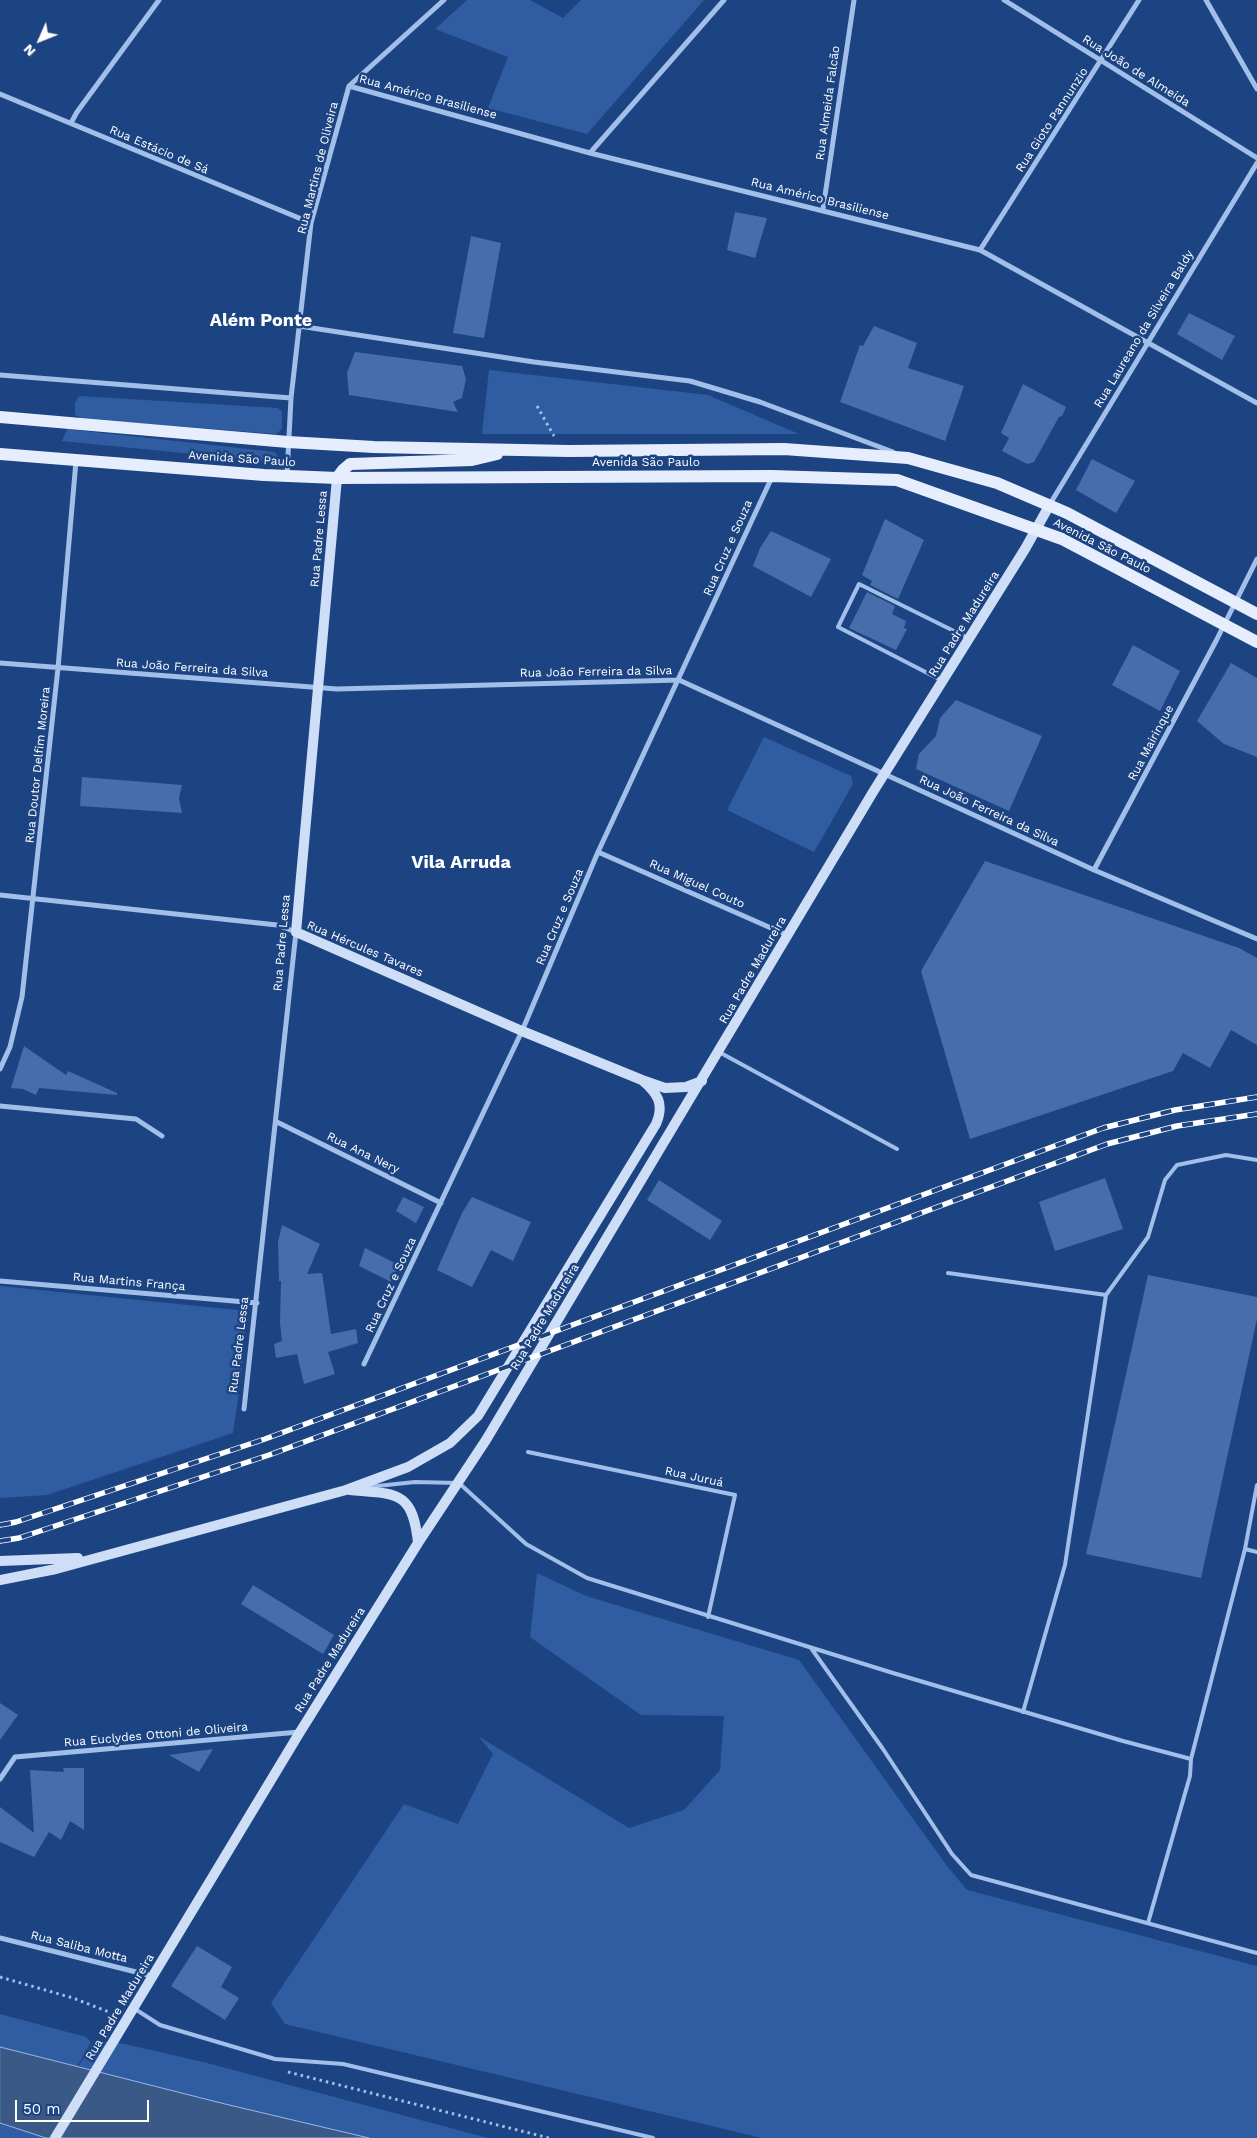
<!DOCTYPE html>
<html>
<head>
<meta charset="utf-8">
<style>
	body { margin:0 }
	#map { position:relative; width:1257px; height:2138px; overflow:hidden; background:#1d4482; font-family:"Work Sans",sans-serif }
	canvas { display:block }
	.north { position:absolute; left:15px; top:15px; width:50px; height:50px; -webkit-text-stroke:4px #1d4482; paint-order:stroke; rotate:226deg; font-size:14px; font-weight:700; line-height:20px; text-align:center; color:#fff }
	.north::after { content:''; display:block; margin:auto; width:18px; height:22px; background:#fff; clip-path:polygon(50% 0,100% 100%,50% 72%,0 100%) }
	.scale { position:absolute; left:15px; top:2100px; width:134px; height:22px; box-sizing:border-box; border:2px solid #fff; border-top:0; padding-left:6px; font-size:15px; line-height:18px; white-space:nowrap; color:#fff; -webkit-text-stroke:4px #1d4482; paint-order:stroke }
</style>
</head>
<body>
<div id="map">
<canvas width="1257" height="2138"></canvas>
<div class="north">N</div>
<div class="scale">50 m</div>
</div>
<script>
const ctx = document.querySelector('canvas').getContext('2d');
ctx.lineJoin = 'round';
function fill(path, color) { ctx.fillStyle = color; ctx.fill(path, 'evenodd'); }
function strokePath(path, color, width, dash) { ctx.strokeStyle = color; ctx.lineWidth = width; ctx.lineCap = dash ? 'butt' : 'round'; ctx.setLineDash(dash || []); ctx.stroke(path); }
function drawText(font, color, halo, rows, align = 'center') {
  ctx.font = font + ' "Work Sans",sans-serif'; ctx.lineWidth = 5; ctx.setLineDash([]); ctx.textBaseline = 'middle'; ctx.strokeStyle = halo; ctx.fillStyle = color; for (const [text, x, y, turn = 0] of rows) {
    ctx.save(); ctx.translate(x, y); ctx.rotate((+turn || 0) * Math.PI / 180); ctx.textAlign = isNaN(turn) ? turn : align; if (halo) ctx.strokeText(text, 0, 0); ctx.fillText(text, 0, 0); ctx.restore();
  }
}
fill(new Path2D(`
	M467 0H530L563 18 581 0H704L587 134 488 108 508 57 435 29Z
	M489 370 708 395 799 434H482Z
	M79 396 278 408 282 412V428L277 434 84 419 75 415V403Z
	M67 429 275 452 278 457 274 462 62 441Z
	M764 737 851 776 853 784 814 852 727 810Z
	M0 1286 247 1311 241 1378 233 1433 47 1495 0 1498Z
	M537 1573 586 1596 799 1660 947 1866 967 1890 1257 1966V2138H762L285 2024 271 2003 404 1804 458 1824 493 1754 478 1736 629 1828 684 1810 720 1770 724 1716 641 1715 530 1637Z
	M0 2014 86 2037 91 2042 38 2136 94 2040 125 2044 207 2063 488 2138H0Z`), '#305da1');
const water = new Path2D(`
	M0 2047 225 2104 369 2138H46L0 2123Z`);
fill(water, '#3b5986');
strokePath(water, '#96b9ec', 1);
fill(new Path2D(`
	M735 212 767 218 755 258 727 250Z
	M471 236 501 243 484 338 453 333Z
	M1189 313 1235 336 1222 360 1177 334Z
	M874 326 917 343 908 368 964 386 945 441 840 402 860 345 863 346Z
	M355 352 462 366 466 379 462 398 453 402 458 412 349 395 347 373Z
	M1023 384 1066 407 1062 416 1059 417 1034 462 1027 464 1002 451 1009 438 1001 433Z
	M1092 459 1135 481 1116 513 1076 490Z
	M885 519 924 540 898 599 870 585 872 581 862 575Z
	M771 531 831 559 811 597 753 566 760 548Z
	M867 592 895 606 892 614 906 621 904 628 907 629 896 650 849 628Z
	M1133 645 1180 671 1160 711 1112 685Z
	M1231 663 1257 678V757L1224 744 1197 721Z
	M956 700 1042 736 1009 811 916 769 919 754 936 736 940 718Z
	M82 777 182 785 179 798 182 813 80 806Z
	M985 861 1239 948 1257 958V1045L1231 1030 1210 1068 1183 1053 1173 1071 970 1139 921 971Z
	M24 1046 66 1075 68 1071 117 1093V1095L39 1088 36 1095 23 1089 11 1088Z
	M1105 1178 1123 1229 1055 1251 1039 1202Z
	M659 1180 722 1221 710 1240 647 1200Z
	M403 1197 424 1207 416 1223 396 1211Z
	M472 1197 531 1222 513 1261 491 1250 472 1287 437 1270 462 1213Z
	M282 1225 320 1244 307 1274 322 1273 331 1334 356 1329 358 1343 328 1352 335 1374 304 1384 297 1354 276 1358 274 1344 282 1341 280 1323 281 1281H279L278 1242Z
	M365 1248 399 1265 391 1282 359 1266Z
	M1148 1275 1257 1297V1319L1201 1578 1086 1554Z
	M253 1585 334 1635 323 1654 241 1604Z
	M0 1703 18 1715 0 1740Z
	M213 1749 199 1772 169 1755Z
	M63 1768H84V1830L70 1821 61 1840 49 1832 34 1857 0 1842V1807L34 1833 30 1770 64 1772Z
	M197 1946 232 1967 221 1987 239 1998 225 2020 171 1986Z`), '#456eab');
strokePath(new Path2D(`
	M537 406 554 436
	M0 1977 73 1998 114 2014
	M288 2072 549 2138`), '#a2bfea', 3, [2.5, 4]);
strokePath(new Path2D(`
	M941 680 838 627 859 584 968 638
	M719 1052 897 1149
	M948 1273 1106 1295 1065 1565 1023 1712
	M1106 1295 1148 1237 1165 1180 1177 1165 1226 1155 1257 1160
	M528 1452 735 1495 708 1617
	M368 1487 415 1482 459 1483 526 1544 587 1578 893 1673 1123 1741 1191 1759 1190 1776 1148 1923
	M1245 1549 1257 1552
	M811 1648 883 1749 952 1854 971 1875 1257 1953
	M1191 1759 1245 1549 1257 1485
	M135 2009 160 2025 275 2059 343 2064 653 2138`), '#a2bfea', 4);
strokePath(new Path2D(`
	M1004 0 1257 158
	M1206 0 1257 89
	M349 86 590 153 980 250 1257 403
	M0 94 311 223
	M71 123 77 112 159 0
	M590 153 724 0
	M823 209 854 0
	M980 250 1139 0
	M299 326 534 362 690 381 760 402 893 452
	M0 375 291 398
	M287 475 291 398 311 223 349 86 444 0
	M1050 504 1257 163
	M0 663 337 689 679 680 1094 870 1257 939
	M598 852 787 935
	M1094 870 1216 641 1257 559
	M0 895 277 925 296 932 244 1409
	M0 1069 10 1047 22 997 58 668 76 461
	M0 1106 136 1119 162 1136
	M277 1122 441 1203
	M0 1281 257 1303
	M364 1364 522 1031 598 852 772 477
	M0 1779 15 1757 299 1732
	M0 1938 152 1976`), '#a2bfea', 5);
strokePath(new Path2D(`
	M337 478 296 932 522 1031 642 1080 665 1088 686 1087 702 1081
	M350 1490C396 1494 413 1490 418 1543
	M0 1561 78 1558
	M0 1580 56 1569 346 1490 408 1467 450 1443 478 1416 656 1124C665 1103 657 1093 642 1080
	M55 2138 300 1732 418 1543 486 1440 873 792 1025 549 1049 506`), '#cedef7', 10);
strokePath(new Path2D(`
	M0 417 288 442 374 447 569 451 784 449 908 458 997 483 1067 513 1257 614
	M0 454 264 475 337 478 772 476 897 480 1062 539 1257 642
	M337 478 343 470 350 464 472 460 497 454`), '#e6eefe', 12);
const rail = new Path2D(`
	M0 1525 16 1522 265 1439 1103 1128 1175 1110 1257 1097
	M0 1541 19 1538 269 1455 1107 1144 1177 1126 1257 1114`);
strokePath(rail, '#fff', 5.5);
strokePath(rail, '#1d4482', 4, [11]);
drawText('12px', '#fff', '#1d4482', [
	["Rua João de Almeida",1136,71,32],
	["Rua Américo Brasiliense",428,97,15],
	["Rua Almeida Falcão",828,103,-82],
	["Rua Gioto Pannunzio",1052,120,-57],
	["Rua Estácio de Sá",159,150,23],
	["Rua Martins de Oliveira",318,168,-76],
	["Rua Américo Brasiliense",820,199,14],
	["Rua Laureano da Silveira Baldy",1144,329,-59],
	["Avenida São Paulo",242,459,4],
	["Avenida São Paulo",646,462],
	["Rua Padre Lessa",319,539,-85],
	["Avenida São Paulo",1102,546,27],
	["Rua Cruz e Souza",728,548,-66],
	["Rua Padre Madureira",964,624,-58],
	["Rua João Ferreira da Silva",192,668,4],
	["Rua João Ferreira da Silva",596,672,-1],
	["Rua Mairinque",1151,743,-62],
	["Rua Doutor Delfim Moreira",38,765,-84],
	["Rua João Ferreira da Silva",989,811,25],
	["Rua Miguel Couto",697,884,24],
	["Rua Cruz e Souza",560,917,-67],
	["Rua Padre Lessa",282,943,-85],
	["Rua Hércules Tavares",365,949,23],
	["Rua Padre Madureira",753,970,-60],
	["Rua Ana Nery",363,1153,26],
	["Rua Martins França",129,1282,5],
	["Rua Cruz e Souza",391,1285,-65],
	["Rua Padre Madureira",545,1317,-59],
	["Rua Padre Lessa",239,1345,-83],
	["Rua Juruá",694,1477,12],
	["Rua Padre Madureira",330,1660,-58],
	["Rua Euclydes Ottoni de Oliveira",156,1735,-5],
	["Rua Saliba Motta",79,1947,14],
	["Rua Padre Madureira",120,2007,-59]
]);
drawText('bold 18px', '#fff', '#1d4482', [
	["Além Ponte",261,321],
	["Vila Arruda",461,863]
]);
</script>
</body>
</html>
